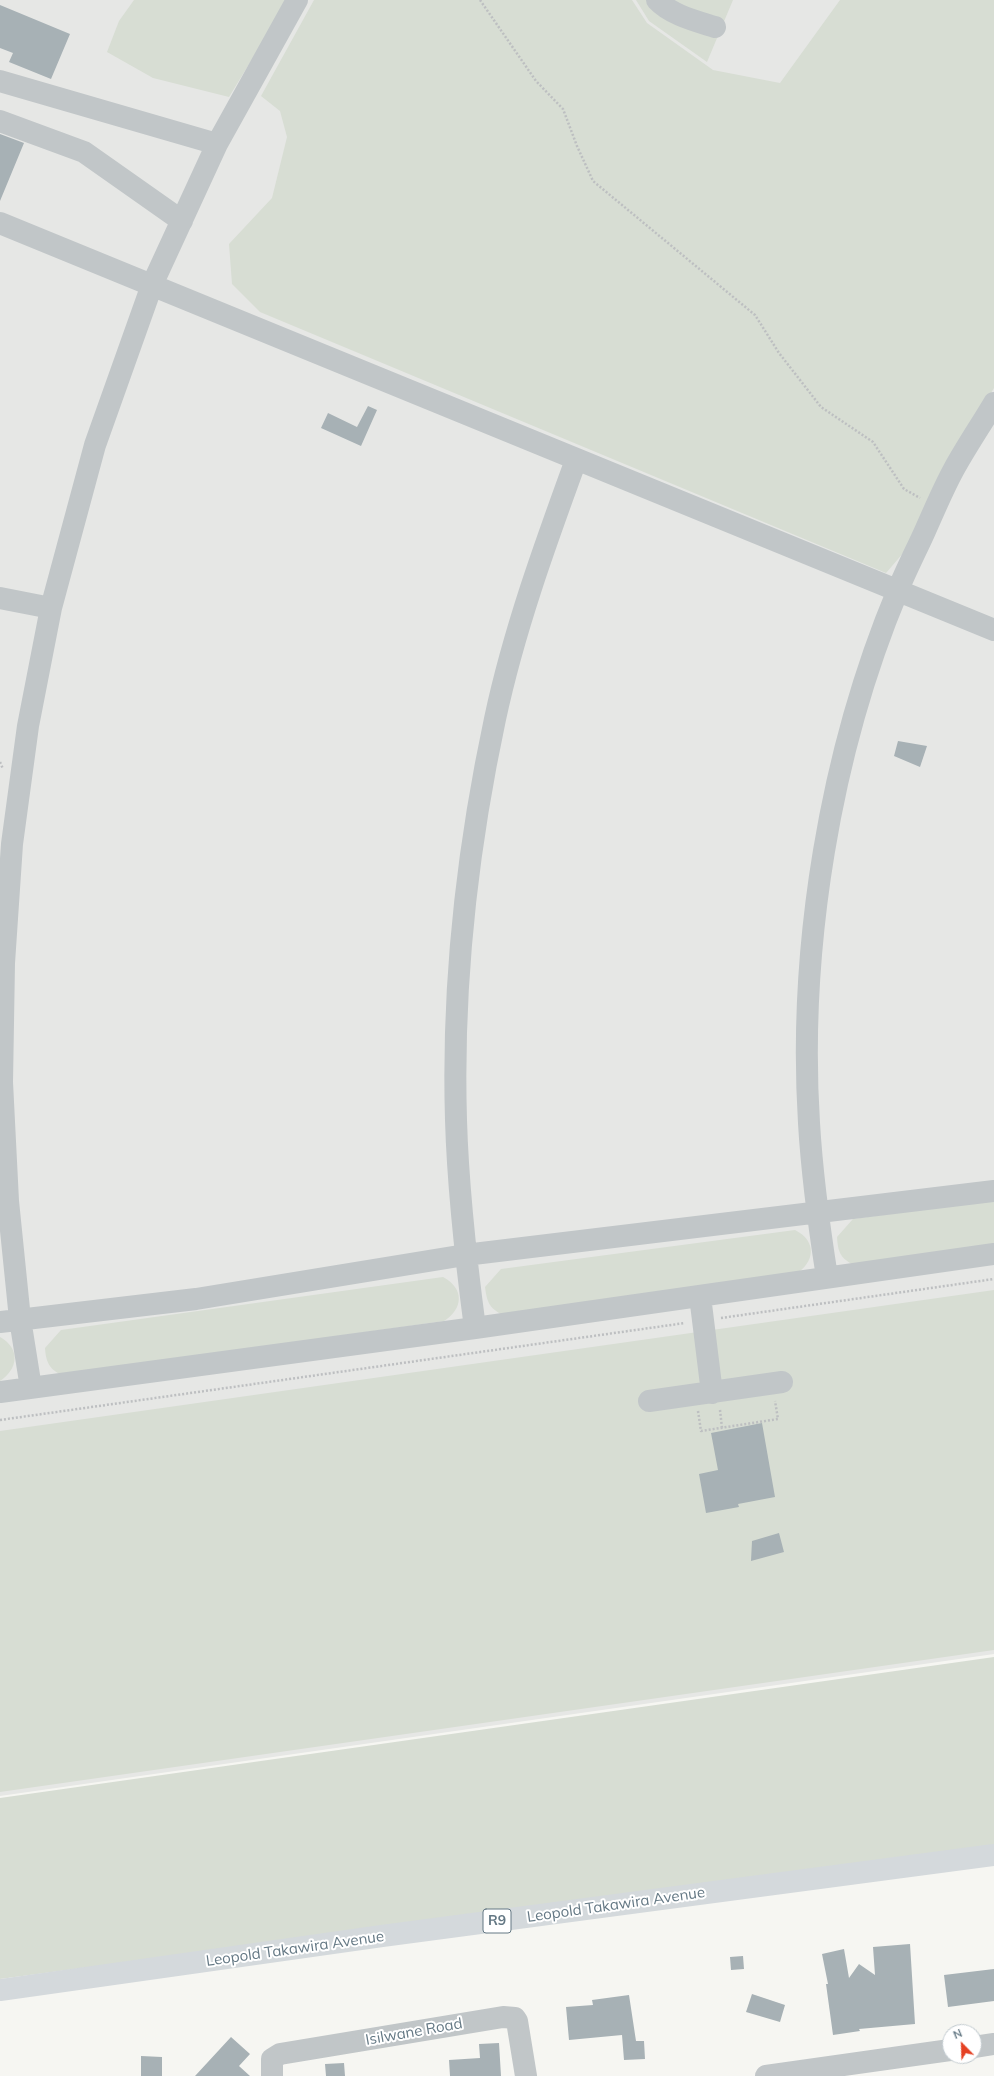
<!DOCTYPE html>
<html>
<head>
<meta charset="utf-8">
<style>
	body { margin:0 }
	#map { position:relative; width:994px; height:2076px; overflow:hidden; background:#f6f6f2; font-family:Mulish,sans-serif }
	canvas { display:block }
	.north { position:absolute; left:942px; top:2024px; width:40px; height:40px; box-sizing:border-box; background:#fff; border:1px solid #c1c9ce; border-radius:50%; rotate:337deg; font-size:11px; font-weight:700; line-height:16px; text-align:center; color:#647884 }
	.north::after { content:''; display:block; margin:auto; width:14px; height:18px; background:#e54123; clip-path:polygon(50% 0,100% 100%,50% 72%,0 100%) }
</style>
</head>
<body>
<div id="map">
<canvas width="994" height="2076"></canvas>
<div class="north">N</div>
</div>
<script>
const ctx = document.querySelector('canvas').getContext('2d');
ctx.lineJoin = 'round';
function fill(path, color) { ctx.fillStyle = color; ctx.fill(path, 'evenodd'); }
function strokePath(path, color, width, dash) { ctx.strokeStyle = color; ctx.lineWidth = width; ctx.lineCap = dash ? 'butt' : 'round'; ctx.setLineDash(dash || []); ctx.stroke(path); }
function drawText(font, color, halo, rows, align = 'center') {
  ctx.font = font + ' Mulish,sans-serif'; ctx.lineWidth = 4; ctx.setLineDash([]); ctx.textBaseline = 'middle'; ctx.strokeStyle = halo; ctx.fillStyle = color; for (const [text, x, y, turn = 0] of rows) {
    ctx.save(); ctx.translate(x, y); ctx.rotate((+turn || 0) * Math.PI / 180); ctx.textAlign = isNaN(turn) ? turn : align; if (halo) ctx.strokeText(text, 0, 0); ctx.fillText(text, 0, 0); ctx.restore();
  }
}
fill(new Path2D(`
	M0 0H994V1654L0 1796Z`), '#e6e7e5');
fill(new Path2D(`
	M134 0H288L229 97 153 78 107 52 119 21Z
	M314 0H632L647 23 713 70 780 83 840 0H994V388L947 466 910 545 886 573 260 312 232 284 229 244 272 198 287 137 280 111 261 96Z
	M636 0H733L707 62 649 21Z
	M994 1200V1245L854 1265C840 1258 838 1252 837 1237L853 1219Z
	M795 1230C817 1241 815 1262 796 1274L503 1315C489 1308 487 1302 485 1287L501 1269Z
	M443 1277C465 1289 463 1309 444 1321L62 1375C49 1369 46 1362 45 1348L61 1330Z
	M994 1290V1650L0 1792V1431Z
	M0 1337C21 1349 18 1369 0 1381Z
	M994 1657V1846L0 1979V1798Z`), '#d7ddd3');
fill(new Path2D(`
	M0 5 70 34 51 79 9 62 13 53 0 48Z
	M0 134 24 143 0 201Z
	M368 406 377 410 361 446 321 428 328 413 357 427Z
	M898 741 927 746 920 767 894 756Z
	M762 1423 775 1497 738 1504 739 1507 706 1513 699 1474 718 1470 711 1433Z
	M779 1533 784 1552 751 1561 752 1541Z
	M910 1944 915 2024 859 2029 860 2031 833 2035 826 1984H828L822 1954 844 1949 849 1978 859 1964 875 1975 873 1947Z
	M743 1956 744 1969 731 1970 730 1957Z
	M994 1969V2001L948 2007 944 1975Z
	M752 1994 785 2005 780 2022 746 2012Z
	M629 1995 636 2041H644L645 2059 624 2060 622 2035 569 2040 566 2007 593 2005 592 2000Z
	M231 2037 250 2054 239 2066 250 2076H195Z
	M499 2043 501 2076H450L449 2060 480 2058 479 2044Z
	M141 2056 162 2057V2076H141Z
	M344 2063 345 2076H326L325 2064Z`), '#a7b1b5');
strokePath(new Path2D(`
	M480 0 536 81 563 109 577 146 593 181 755 315 779 353 821 407 873 442 904 489 920 498
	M0 762 3 769
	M721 1318 994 1279
	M720 1410 722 1428
	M698 1411 701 1431 778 1419 775 1401
	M0 1420 685 1323`), '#bdbfc1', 2.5, [2, 2]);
strokePath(new Path2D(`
	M657 0C671 15 696 21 715 27
	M0 81 217 144
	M0 121 84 152 182 221
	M0 223 994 630
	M0 598 51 608
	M827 1277C819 1226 812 1175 809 1123 798 948 830 752 898 590 906 570 916 551 925 531 934 511 943 489 954 469 966 447 981 425 994 403
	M700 1296 712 1393
	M0 1322 196 1299 465 1255 994 1191
	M475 1328C466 1260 458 1190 456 1120 452 986 467 850 495 719 514 630 545 545 576 460
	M31 1388 20 1319 8 1201 2 1082 4 963 12 844 28 726 51 608 95 445 152 285 217 144 297 0
	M0 1392 475 1328 994 1254
	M649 1401 782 1382
	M974 2047 994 2044
	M272 2076V2059L280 2054 503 2017 515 2018 517 2021 526 2076
	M766 2076 950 2050`), '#c1c6c8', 22);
strokePath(new Path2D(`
	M0 1990 382 1936 994 1855`), '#d4d9dc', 22);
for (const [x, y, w] of [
	[497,1921,28]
]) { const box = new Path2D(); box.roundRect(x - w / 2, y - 12, w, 24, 3); ctx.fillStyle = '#fff'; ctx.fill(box); strokePath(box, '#647884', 1); }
drawText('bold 14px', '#647884', null, [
	["R9",497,1921]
]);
drawText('15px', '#647884', '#fff', [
	["Leopold Takawira Avenue",616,1905,-8],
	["Leopold Takawira Avenue",295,1949,-8],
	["Isilwane Road",414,2032,-10]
]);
</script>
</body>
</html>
